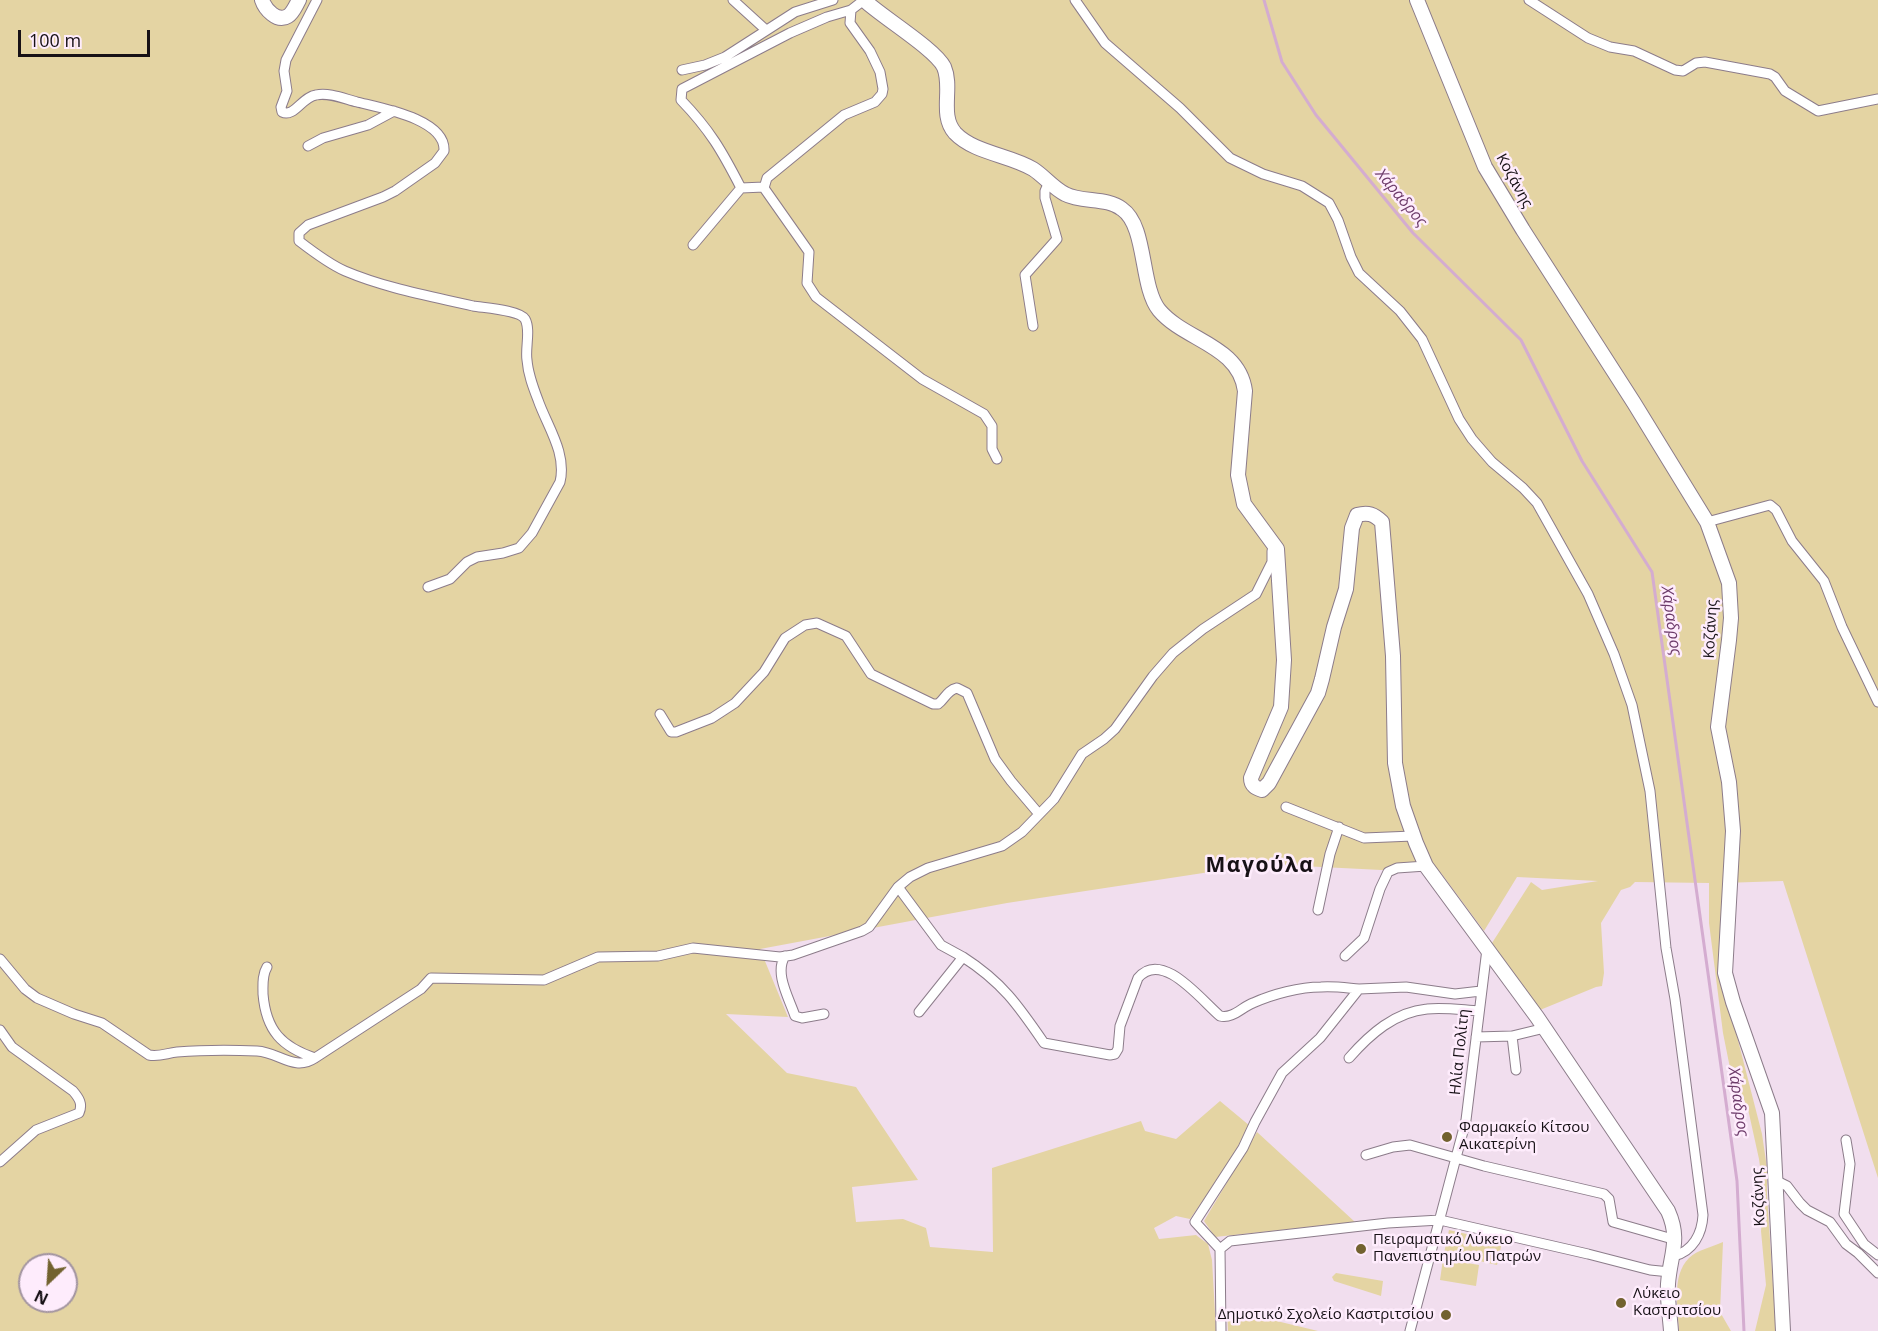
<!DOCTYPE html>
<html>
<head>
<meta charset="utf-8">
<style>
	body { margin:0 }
	#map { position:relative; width:1878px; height:1331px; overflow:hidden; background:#f1deee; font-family:"Open Sans",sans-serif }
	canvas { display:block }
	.north { position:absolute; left:18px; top:1253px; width:60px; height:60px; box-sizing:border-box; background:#feecfc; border:2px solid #a294a0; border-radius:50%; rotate:205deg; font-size:16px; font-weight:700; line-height:24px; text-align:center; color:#171116 }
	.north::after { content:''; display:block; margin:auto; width:21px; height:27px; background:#72622f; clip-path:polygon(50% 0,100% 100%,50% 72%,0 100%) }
	.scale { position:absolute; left:18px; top:30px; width:132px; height:27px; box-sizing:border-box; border:3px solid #171116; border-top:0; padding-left:8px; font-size:18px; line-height:21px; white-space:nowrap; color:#171116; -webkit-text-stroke:4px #feecfc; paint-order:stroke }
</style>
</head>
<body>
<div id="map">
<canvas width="1878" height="1331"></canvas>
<div class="north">N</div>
<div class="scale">100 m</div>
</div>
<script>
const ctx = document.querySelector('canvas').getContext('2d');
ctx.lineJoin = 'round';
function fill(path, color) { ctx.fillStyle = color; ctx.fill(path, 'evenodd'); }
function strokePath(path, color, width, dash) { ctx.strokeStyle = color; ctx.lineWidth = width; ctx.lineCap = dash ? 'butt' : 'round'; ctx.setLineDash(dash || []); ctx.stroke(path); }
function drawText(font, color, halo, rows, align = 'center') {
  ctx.font = font + ' "Open Sans",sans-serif'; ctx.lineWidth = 5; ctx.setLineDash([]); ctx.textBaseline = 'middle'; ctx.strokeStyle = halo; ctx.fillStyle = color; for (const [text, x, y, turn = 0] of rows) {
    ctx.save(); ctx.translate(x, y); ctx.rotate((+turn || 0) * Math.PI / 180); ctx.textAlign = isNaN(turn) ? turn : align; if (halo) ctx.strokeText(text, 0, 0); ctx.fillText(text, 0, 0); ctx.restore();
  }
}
fill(new Path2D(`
	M0 0H1878V1178L1783 881 1723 883 1720 970 1762 1134 1767 1168V1194L1776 1331H1755L1766 1285 1761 1231 1764 1196 1759 1159 1748 1109 1730 1068 1723 1033 1709 923V883L1635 882 1630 887 1621 890 1601 923 1604 973 1602 986 1596 987 1540 1010 1492 943 1531 882 1542 890 1598 881 1517 877 1484 931 1441 873 1262 864 1007 903 760 949 788 1017 726 1014 787 1073 856 1087 918 1180 852 1187 856 1222 903 1219 926 1228 930 1247 993 1252 992 1168 1141 1121 1145 1131 1176 1139 1220 1101 1250 1126 1222 1173 1190 1219 1176 1216 1154 1228 1159 1239 1196 1235 1208 1244 1212 1260 1216 1331H0ZM30 1265H66V1301H30Z
	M1257 1132 1355 1222 1215 1237 1204 1221Z
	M1449 1230 1502 1242 1497 1265 1444 1253Z
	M1723 1242 1720 1312 1731 1331H1679C1678 1308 1671 1276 1689 1258 1697 1250 1712 1247 1723 1242Z
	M1443 1259 1479 1265 1476 1286 1440 1280Z
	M1336 1273 1383 1281 1381 1296 1334 1281 1332 1277Z
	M1227 1309 1318 1331H1228Z`), '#e4d4a3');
strokePath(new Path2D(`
	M1264 0 1282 62 1316 115 1413 233 1521 340 1582 461 1652 572 1737 1181 1744 1331`), '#d4acd0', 3);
const street = new Path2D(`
	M317 0 286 60 284 71 287 91 281 107 282 112C294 118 302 97 316 95 329 92 345 99 357 102 381 108 446 119 444 151L435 163 395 191 383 197 308 225 299 233V241C312 251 329 264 345 271 385 288 430 296 473 306 485 308 519 310 525 319 531 330 525 348 527 360 528 374 533 387 538 400 547 426 567 453 560 482L532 533 519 548 503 553 477 557 467 562 450 579 428 587
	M733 0 766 30
	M1075 0 1105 43 1180 108 1230 158 1263 174 1302 186 1329 203 1338 220 1351 257 1359 273 1400 311 1422 339 1459 419 1472 439 1492 462 1523 488 1537 503 1588 594 1614 654 1632 705 1650 791 1666 948 1675 999 1703 1215C1702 1234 1693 1251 1674 1256
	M1529 0 1588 38 1610 47 1634 51 1675 70 1683 71 1696 63 1705 62 1770 74 1775 77 1785 91 1818 111 1878 99
	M851 10 850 23 870 51 880 72 883 89 882 94 875 102 844 115 767 178 764 188 809 252 807 283 816 297 922 379 984 414 992 426V449L997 459
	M682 70 705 65 725 57 795 12 833 0
	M308 146 323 138 368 125 394 111
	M741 188C722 151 710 130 681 100L682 89 790 33 827 17 851 10 864 0
	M693 245 741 188 764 187
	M1033 326 1025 275 1057 239 1045 198V191L1049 182
	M1707 522 1770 505 1776 510 1792 541 1824 581 1842 627 1878 702
	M660 714 671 732H676L712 718 735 703 764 672 785 638 805 625 817 623 846 636 871 674 933 704H938C945 699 947 690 957 688L967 693 995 759 1011 781 1039 814
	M1286 807 1364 838 1413 836
	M898 887 941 945 963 957 919 1012
	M1318 910 1330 854 1339 827
	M785 956C774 973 789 998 795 1016L802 1018 824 1014
	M1345 956 1364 938 1380 889 1388 872 1397 868 1426 866
	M963 957C1002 982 1018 1005 1044 1043L1110 1055 1115 1054 1118 1049 1120 1026 1138 978C1162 949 1201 1000 1220 1016 1233 1019 1242 1007 1253 1003 1273 994 1300 987 1321 987 1334 986 1347 988 1359 989
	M0 959 25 989 37 998 74 1014 102 1023 149 1055C159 1057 167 1053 177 1052 203 1050 231 1050 257 1051 279 1052 294 1072 315 1058L421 989 431 978 544 980 598 957 658 956 693 948 780 957 793 955 862 931 869 927 898 887 910 877 928 868 1002 846 1022 832 1054 799 1082 754 1104 739 1115 729 1153 676 1173 653 1203 629 1256 594 1272 562V551
	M267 967C262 975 263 985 263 994 266 1031 282 1047 315 1058
	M0 1030 12 1047 73 1091C79 1098 83 1104 79 1113L36 1130 0 1162
	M1512 1036 1545 1028
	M1476 1037 1512 1036 1516 1070
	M1349 1058C1370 1034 1395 1012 1427 1009 1444 1007 1462 1010 1479 1011
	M1846 1140 1850 1164 1844 1214 1864 1244 1878 1255
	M1366 1155 1393 1147 1410 1145 1484 1166 1604 1194 1609 1199 1613 1222 1676 1240
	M1775 1180 1787 1186 1800 1203 1807 1210 1830 1222 1846 1244 1858 1253 1878 1273
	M1220 1249 1230 1241 1388 1223 1440 1220 1588 1254 1650 1270 1670 1272
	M1221 1331 1220 1249 1195 1222 1243 1148 1255 1122 1282 1073 1320 1038 1359 989 1406 987 1455 994 1481 991
	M1410 1331 1466 1120 1487 949`);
const secondary = new Path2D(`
	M262 0C265 9 277 23 288 16 293 13 296 5 299 0
	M864 0C882 17 935 49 944 67 953 88 939 115 955 133 974 153 1010 155 1033 169 1044 176 1053 188 1065 194 1082 203 1107 197 1122 209 1147 226 1140 286 1159 310 1185 341 1239 345 1245 391L1238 475 1244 504 1277 549 1284 660 1281 707 1251 778C1251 786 1256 788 1262 790L1269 783 1318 693 1322 679 1334 627 1346 589 1352 528 1357 515C1368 512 1374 514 1382 522L1393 656 1395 763 1403 806 1416 843 1426 866 1537 1017 1668 1211C1681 1240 1670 1255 1668 1284 1667 1299 1670 1316 1671 1331
	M1417 0 1485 167 1523 230 1634 403 1707 522 1729 583 1731 618 1729 640 1718 727 1729 782 1733 831 1725 973 1733 1002 1772 1113 1783 1331`);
strokePath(street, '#8c7c8a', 11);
strokePath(secondary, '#8c7c8a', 16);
strokePath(street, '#fff', 9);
strokePath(secondary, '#fff', 14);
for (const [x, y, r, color] of [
	[1447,1137,6,"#72622f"],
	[1361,1249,6,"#72622f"],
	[1621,1303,6,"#72622f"],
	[1446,1315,6,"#72622f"]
]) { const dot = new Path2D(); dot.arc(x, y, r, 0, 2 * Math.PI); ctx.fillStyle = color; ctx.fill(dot); strokePath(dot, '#feecfc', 2); }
drawText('15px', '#171116', '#feecfc', [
	["Κοζάνης",1514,181,61],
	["Κοζάνης",1711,629,-87],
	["Ηλία Πολίτη",1460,1052,-84],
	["Κοζάνης",1759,1197,-93]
]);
drawText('15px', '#171116', '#feecfc', [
	["Φαρμακείο Κίτσου",1459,1128],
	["Αικατερίνη",1459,1145],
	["Πειραματικό Λύκειο",1373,1240],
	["Πανεπιστημίου Πατρών",1373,1257],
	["Λύκειο",1633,1294],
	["Καστριτσίου",1633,1311],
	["Δημοτικό Σχολείο Καστριτσίου",1434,1315,"right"]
], 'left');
drawText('italic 16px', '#6d3b6a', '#feecfc', [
	["Χάραδρος",1401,198,50],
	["Χάραδρος",1671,621,82],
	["Χάραδρος",1738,1102,82]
]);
ctx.letterSpacing = '1.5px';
drawText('bold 21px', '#171116', '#feecfc', [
	["Μαγούλα",1260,866]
]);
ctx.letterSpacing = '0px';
</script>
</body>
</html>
